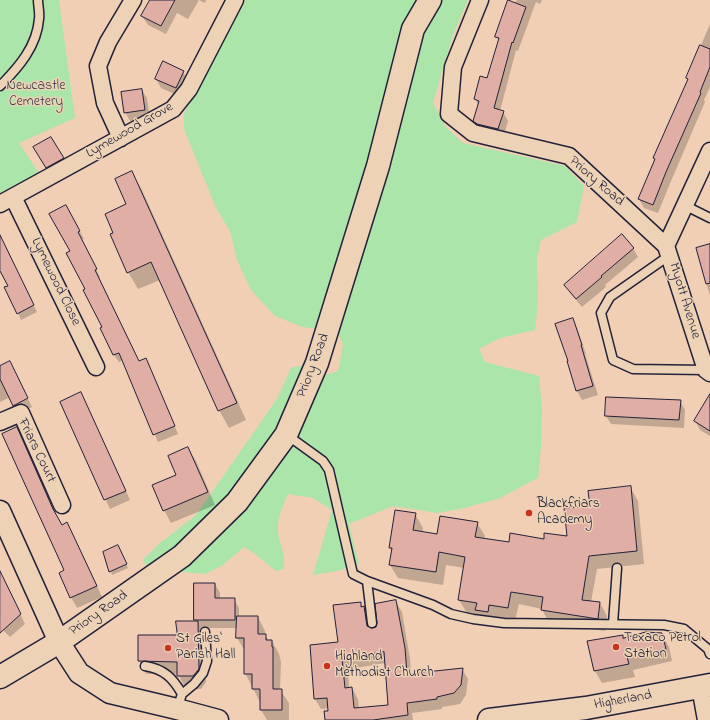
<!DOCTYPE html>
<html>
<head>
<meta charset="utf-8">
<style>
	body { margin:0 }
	canvas { display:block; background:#f1cfb5 }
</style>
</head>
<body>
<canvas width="710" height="720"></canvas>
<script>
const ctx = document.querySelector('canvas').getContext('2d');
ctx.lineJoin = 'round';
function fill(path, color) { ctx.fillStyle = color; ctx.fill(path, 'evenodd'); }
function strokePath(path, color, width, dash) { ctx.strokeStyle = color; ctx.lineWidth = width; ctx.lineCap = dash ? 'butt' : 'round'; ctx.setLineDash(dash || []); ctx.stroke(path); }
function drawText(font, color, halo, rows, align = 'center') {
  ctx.font = font + ' "Indie Flower",sans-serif'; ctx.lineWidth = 3; ctx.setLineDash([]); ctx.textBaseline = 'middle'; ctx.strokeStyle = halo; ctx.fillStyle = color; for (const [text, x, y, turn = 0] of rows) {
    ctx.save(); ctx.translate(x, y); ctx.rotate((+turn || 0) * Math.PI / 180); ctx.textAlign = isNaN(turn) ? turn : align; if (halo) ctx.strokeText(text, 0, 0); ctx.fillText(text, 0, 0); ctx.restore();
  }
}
fill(new Path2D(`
	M0 0H59L75 118 19 143 39 173 0 193Z
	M246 0H468L453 35 433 103 445 126 463 143 565 166 584 186 577 222 541 240 537 258 538 302 535 330 500 338 479 349 485 362 539 376 542 407 541 447 538 478 498 499 460 509 437 513 393 506 349 524 359 564 337 571 313 575 332 510 313 498 288 494C282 509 275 521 279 538 282 551 285 554 284 569L276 571 255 554 244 547 223 565 205 574 147 569 143 560 160 543 196 515 277 399 291 368 303 365 325 375 338 371 343 345 337 331 302 327 275 316 251 290 237 260 230 231 216 208 184 129V114Z`), '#abe5a9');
fill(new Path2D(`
	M162 0H199L188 19 177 13 166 34 148 25 142 16Z
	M199 0H206L205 3Z
	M517 0H542L540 4 536 2 518 51 516 50 500 111 503 112 508 121 503 138 480 130 474 121 479 106 475 99 488 79 499 41 496 36Z
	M710 24V87L704 100 705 102 671 181 658 213 644 208 639 199 655 160 654 158 689 80 687 78Z
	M183 72 188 80 181 97 161 88 156 79Z
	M142 90 147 98 150 118 130 121 125 112Z
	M51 138 68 167 51 176 35 148Z
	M132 173 142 190 246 420 229 428 219 410 160 280 138 289 128 272 115 233 127 204Z
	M66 206 84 239 81 240 100 277 99 278 139 362 146 359 150 367 178 434 158 442 123 360 119 362 114 355 102 328 103 327 71 251Z
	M0 237 37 312 21 320 18 313 9 286 0 268Z
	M710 245V296L697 248Z
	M633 248 638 257 605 285 606 287 582 307 571 294 566 285Z
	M572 319 577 328 586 354H585L598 395 582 400 577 391 568 362Z
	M10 362 32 407 18 414 10 397 0 402V367Z
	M81 393 130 500 110 509 61 403Z
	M680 401 685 410 684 428 611 424 606 416Z
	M710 412V436L700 430 695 421Z
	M16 428 23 439 59 521 62 526 67 524 73 534 102 597 77 608 71 597 66 571Z
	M188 448 196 461 215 505 171 523 164 510Z
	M630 487 638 501 644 564 597 569 591 602 600 603 607 616 605 631 549 623 542 609 519 604 515 620 496 617 495 625 484 623 480 615 467 613 459 600 464 568 446 565 443 585 398 578 390 565 393 552 390 548 415 514 423 528 422 532 438 535 477 523 485 536 484 540 510 544 568 538 591 507Z
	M120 550 128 568 112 575 104 553Z
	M0 572 25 624 10 637 0 627Z
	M215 584 220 593V599H234L239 608V617H258L265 631V635L269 641H272L279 654 281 662 280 690 289 703V720H267L261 710 260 702 245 673V651L237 638 238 628H201L205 635 206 682 201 689H186L178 674H146L139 661V636H178L196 622 195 619Z
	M396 602 402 612 410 659 411 675 462 669 468 679 466 695 460 704 442 707V709L412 713 413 720H329V708L321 709 315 699 339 643 360 603 370 618 372 630 376 628ZM386 663 389 705 359 709 358 699 352 688 349 689 348 669Z
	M662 634 669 647 672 661 633 670 635 677 602 683 595 671 622 636 623 638Z`), '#0003');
const building = new Path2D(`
	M150 0H175L161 26 141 16Z
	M508 0 526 7 513 43 512 42 494 108 504 111 498 129 477 124 473 121 479 101 474 99 480 76 487 78 499 38 495 37Z
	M700 45 710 49V67L700 92 701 93 666 172 653 205 638 199 655 159 653 158 688 79 686 78Z
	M163 61 184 71 176 88 155 79Z
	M142 89 145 110 124 113 121 92Z
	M51 137 64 158 46 168 33 147Z
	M132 171 237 403 218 411 151 262 127 273 110 234 113 233 105 214 126 204 115 179Z
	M66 205 80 231 78 232 97 269 95 270 139 361 146 358 175 426 153 435 119 353 113 355 100 328 102 327 83 290 85 289 66 253 70 251 49 214Z
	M622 234 634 248 601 276 602 277 576 299 564 285Z
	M0 235 34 305 17 314 4 287 8 286 0 271Z
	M710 244V283L706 284 696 248Z
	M573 318 582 345H581L593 386 576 391 567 361H568L555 324Z
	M10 361 28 398 13 406 0 379V366Z
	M81 392 126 491 104 500 60 402Z
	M710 394V431L694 421Z
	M606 397 681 400 679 420 605 416Z
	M17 427 53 509 62 525 67 522 97 586 70 598 59 573 64 570 2 434Z
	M188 447 208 492 163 511 152 485 176 475 168 456Z
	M631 486 637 551 589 556 582 600 600 602 598 619 541 610 543 597 511 592 508 608 489 605 488 612 475 610 477 603 458 600 465 557 439 552 436 572 389 565 392 548H389L395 510 416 513 413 530 437 534 440 516 478 522 475 537 509 542 510 533 544 539V533L567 536 564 508 590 506 588 491Z
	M118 545 127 564 109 572 103 552Z
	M0 571 21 614 0 633Z
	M194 583H215V598H235V620H194Z
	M396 600 405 648 407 674 463 668 461 685 454 693 437 697V699L407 703 408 715 373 720H325L324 711H328L327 698 314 699 310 645 338 642 333 605 361 602V607L364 606 367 626 372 628 376 627 377 623 375 604ZM384 652 388 705 354 708 352 687 345 688 342 659Z
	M237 616H258V634H266V640H272V647H273V689H282V710H260V689H252V674H244V638H236Z
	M176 621H198L199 669 193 676H177V662L138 661V635H177Z
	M646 632 662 633 666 649 627 657 629 664 594 671 587 641 623 635V638Z`);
fill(building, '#e0aea4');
strokePath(building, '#22223b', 1);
const service = new Path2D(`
	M0 86C19 67 37 46 39 19 40 13 38 6 38 0
	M686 206 710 218
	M670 255 610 297 601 313 613 360 633 369 706 370
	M287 435 323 461 329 470 353 574 367 581 372 623
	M367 581 433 605 451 614 473 619 504 623 664 625 684 629 708 649 710 654
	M613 624 617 568
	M145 666C164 669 173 678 182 694
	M177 709 182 694 194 684 203 673 207 661 205 632`);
const minor = new Path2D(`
	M480 0 453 67 449 114 473 133 569 156 666 246
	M121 138 105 103 98 66 108 42 133 0
	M710 151 666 246 706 370 710 373
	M13 197 96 367
	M0 204 173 109 189 89 235 0
	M0 422 21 413 62 505
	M700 687 706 720`);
const tertiary = new Path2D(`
	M0 511 59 642 79 673 110 693 177 709 218 720`);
const primary = new Path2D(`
	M489 720 586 708 710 685`);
const trunk = new Path2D(`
	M0 677 59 642 182 556 237 502 286 435 317 363 378 166 413 29 430 0`);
strokePath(service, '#22223b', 11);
strokePath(minor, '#22223b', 19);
strokePath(tertiary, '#22223b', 23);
strokePath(primary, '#22223b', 25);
strokePath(trunk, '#22223b', 25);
strokePath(service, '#eed2b5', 8);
strokePath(minor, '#eed2b5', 16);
strokePath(tertiary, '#eed2b5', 20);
strokePath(primary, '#eed2b5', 22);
strokePath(trunk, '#eed2b5', 22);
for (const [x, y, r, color] of [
	[529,513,4,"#c8321e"],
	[616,647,4,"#c8321e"],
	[168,648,4,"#c8321e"],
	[327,666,4,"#c8321e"]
]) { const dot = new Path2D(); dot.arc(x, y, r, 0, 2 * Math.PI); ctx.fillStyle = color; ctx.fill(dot); strokePath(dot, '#eed2b5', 1.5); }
drawText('14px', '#373f4c', '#eed2b5', [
	["Newcastle",36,87],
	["Cemetery",36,103]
]);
drawText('14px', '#22223b', '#eed2b5', [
	["Lymewood Grove",130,131,-30],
	["Priory Road",596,182,41],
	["Lymewood Close",55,282,64],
	["Myott Avenue",684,301,73],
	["Priory Road",314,366,-69],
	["Friars Court",36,451,64],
	["Priory Road",99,614,-35],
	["Higherland",623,701,-10]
]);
drawText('14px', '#22223b', '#eed2b5', [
	["Blackfriars",537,505],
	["Academy",537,521],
	["Texaco Petrol",624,639],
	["Station",624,655],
	["St Giles'",176,640],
	["Parish Hall",176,656],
	["Highland",335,658],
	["Methodist Church",335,674]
], 'left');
</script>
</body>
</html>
